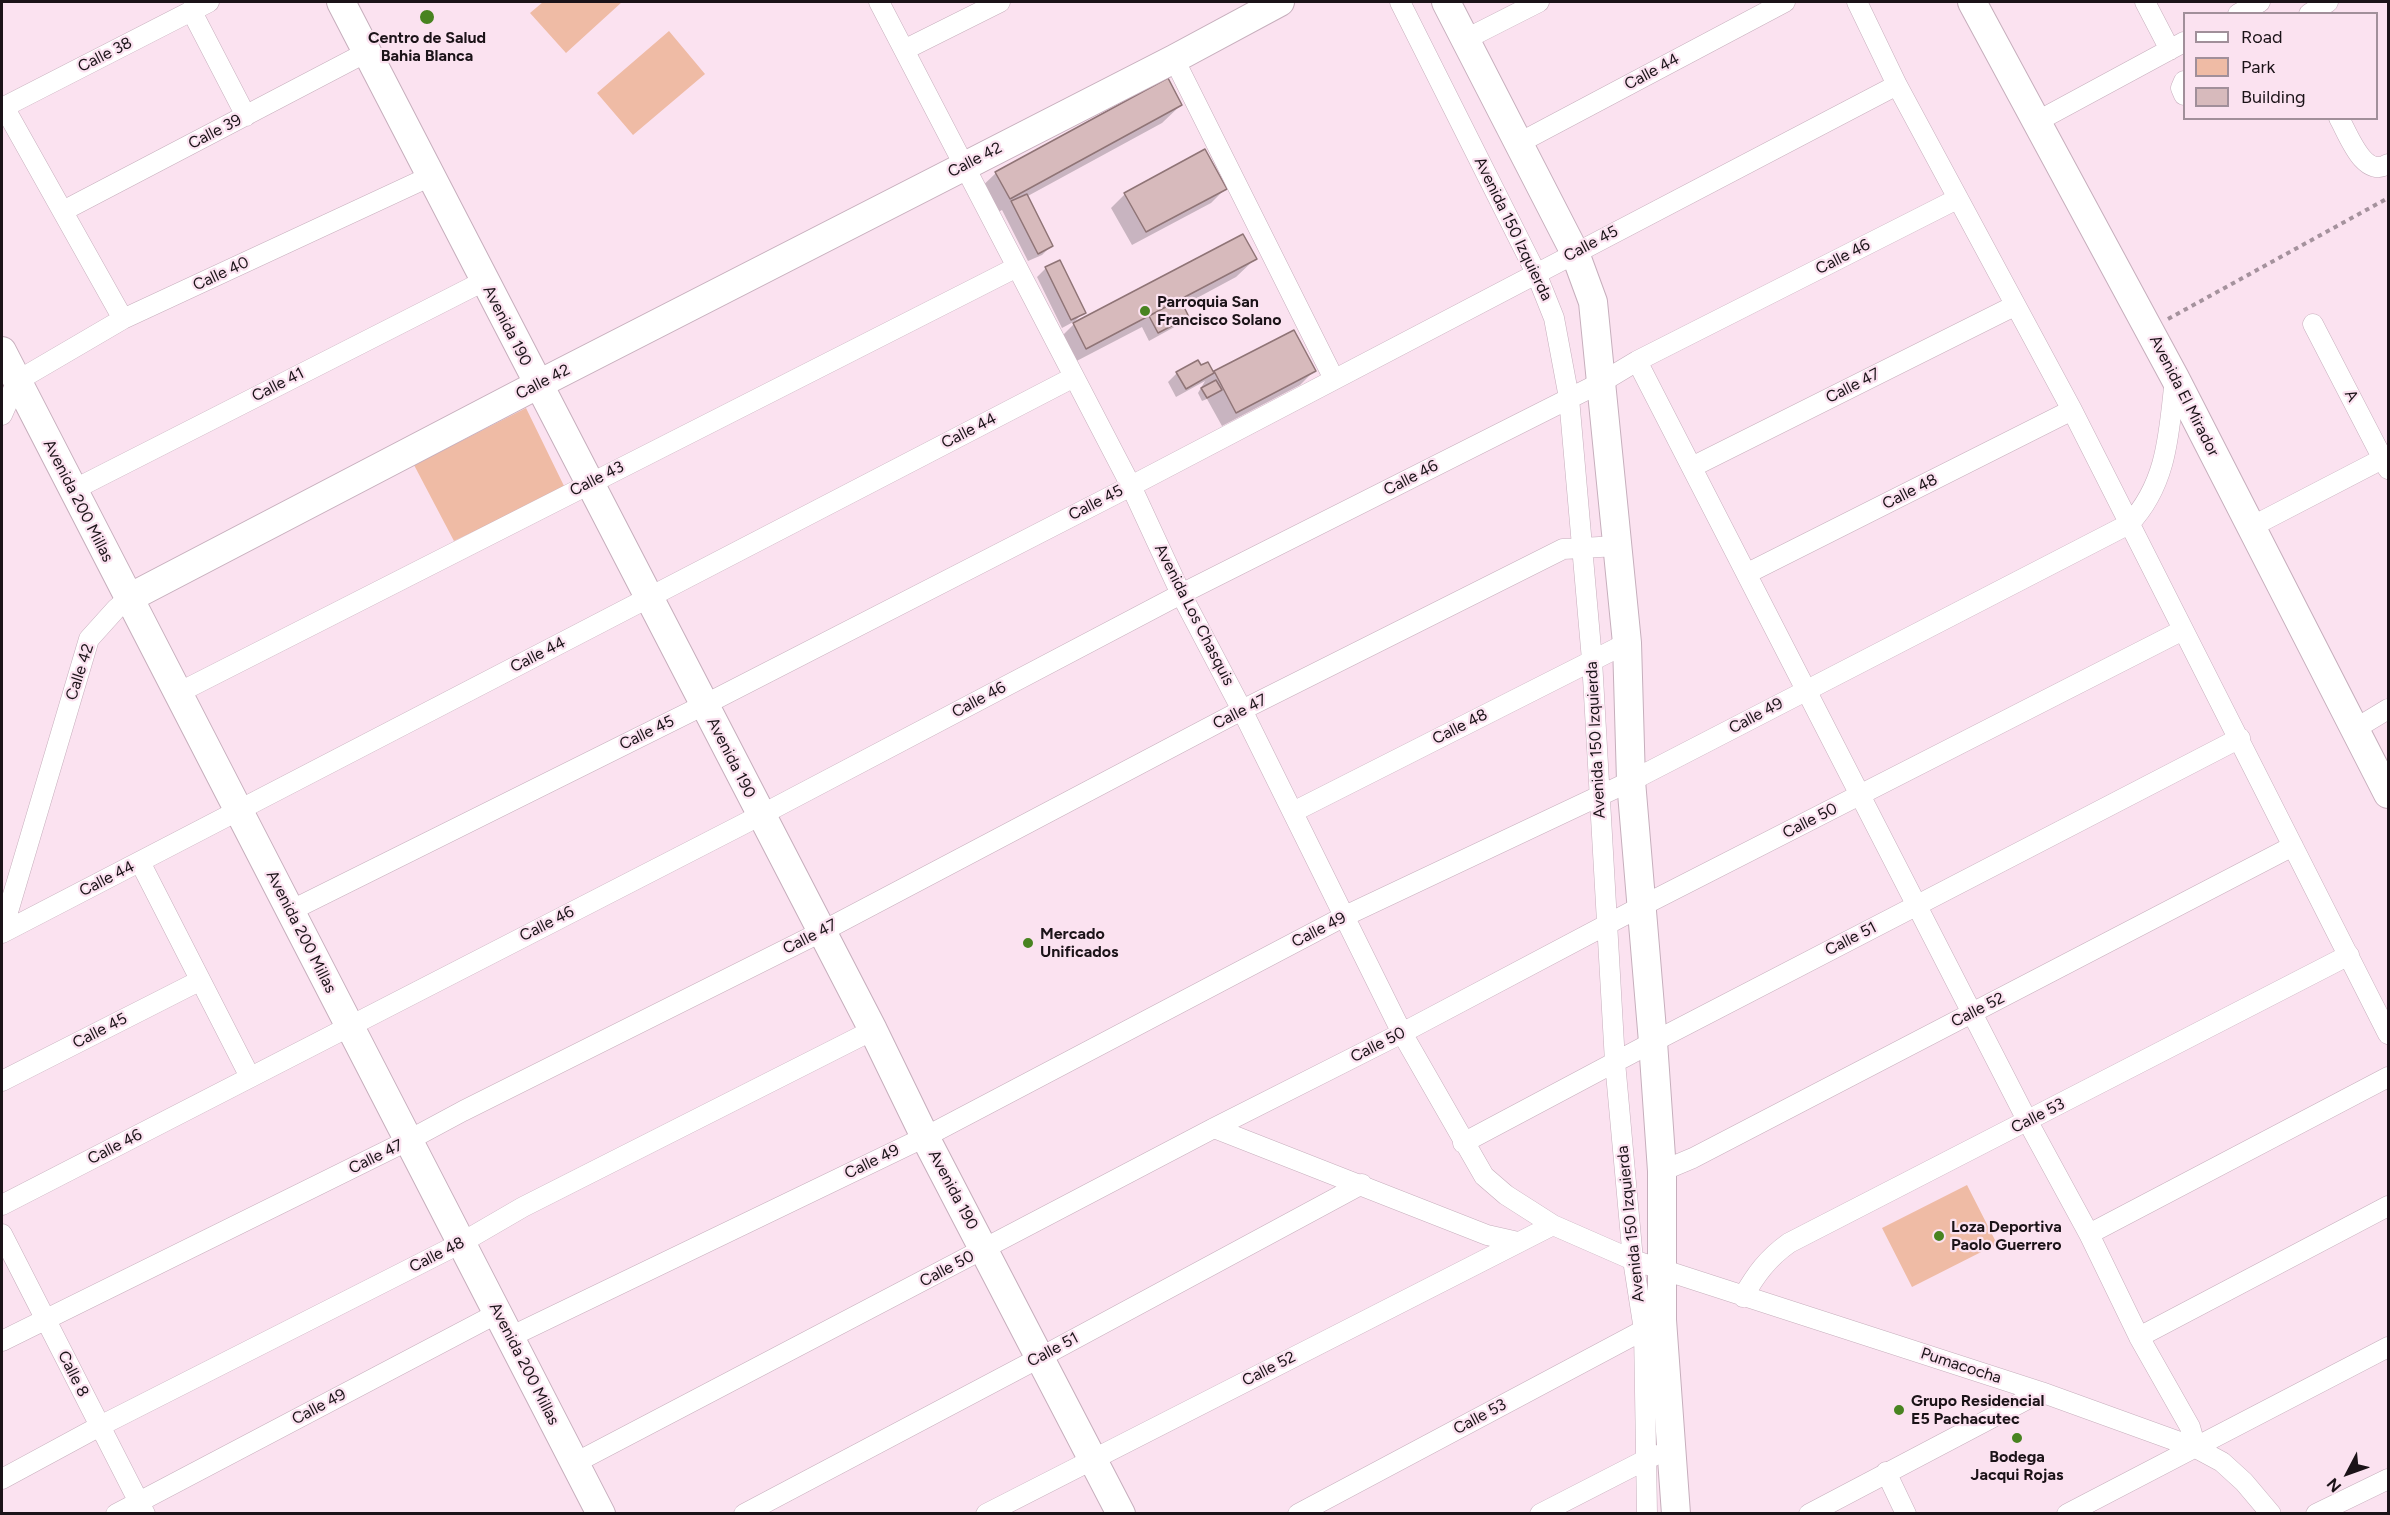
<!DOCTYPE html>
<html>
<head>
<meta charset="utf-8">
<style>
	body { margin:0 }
	#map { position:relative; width:2390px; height:1515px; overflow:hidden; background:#fbe2f0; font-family:Figtree,sans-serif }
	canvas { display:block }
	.frame { position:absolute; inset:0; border:3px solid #1b1318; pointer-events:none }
	.legend { position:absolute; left:2183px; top:12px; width:195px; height:108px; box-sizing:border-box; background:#fbe2f0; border:2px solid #a18f9a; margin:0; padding:8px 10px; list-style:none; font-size:18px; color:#1b1318 }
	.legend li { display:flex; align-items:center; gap:12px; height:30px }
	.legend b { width:30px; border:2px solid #a18f9a }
	.north { position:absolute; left:2318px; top:1443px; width:60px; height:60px; -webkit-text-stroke:4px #fbe2f0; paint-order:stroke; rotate:229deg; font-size:16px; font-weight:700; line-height:24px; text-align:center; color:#1b1318 }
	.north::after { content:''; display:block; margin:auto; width:21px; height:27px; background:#1b1318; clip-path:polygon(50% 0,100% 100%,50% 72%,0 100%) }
</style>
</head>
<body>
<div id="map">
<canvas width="2390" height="1515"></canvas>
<div class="frame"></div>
<ul class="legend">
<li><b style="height:8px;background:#fff"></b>Road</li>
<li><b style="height:16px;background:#efbba5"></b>Park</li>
<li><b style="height:16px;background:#d7babc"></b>Building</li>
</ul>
<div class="north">N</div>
</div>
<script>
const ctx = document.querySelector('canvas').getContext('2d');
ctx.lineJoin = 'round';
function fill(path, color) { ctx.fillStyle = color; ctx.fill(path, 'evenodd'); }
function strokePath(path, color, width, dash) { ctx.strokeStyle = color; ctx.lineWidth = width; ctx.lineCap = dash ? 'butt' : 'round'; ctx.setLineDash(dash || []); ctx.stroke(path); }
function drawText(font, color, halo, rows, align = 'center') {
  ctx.font = font + ' Figtree,sans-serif'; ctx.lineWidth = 4.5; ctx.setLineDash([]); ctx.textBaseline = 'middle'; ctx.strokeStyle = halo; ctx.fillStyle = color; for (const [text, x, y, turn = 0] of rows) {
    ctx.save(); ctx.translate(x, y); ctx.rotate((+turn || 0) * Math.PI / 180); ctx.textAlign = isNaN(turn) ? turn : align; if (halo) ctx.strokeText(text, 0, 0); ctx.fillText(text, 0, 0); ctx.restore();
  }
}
fill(new Path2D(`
	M543 2H622L566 53 530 13Z
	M669 31 705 74 633 135 597 93Z
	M526 408 565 488 454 541 414 465Z
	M1967 1185 1997 1244 1912 1287 1882 1228Z`), '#efbba5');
fill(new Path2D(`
	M1181 105 1162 123 1026 197 1051 246 1042 255 1028 261 1002 210 991 216 977 191 996 173Z
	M1225 189 1211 203 1132 245 1111 208 1125 194Z
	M1243 236 1255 259 1236 277 1182 306 1187 316 1178 325 1149 341 1142 327 1067 366 1055 343 1073 325Z
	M1046 268 1084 312 1075 321 1062 328 1037 277Z
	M1207 364 1213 374 1215 372 1314 371 1300 385 1222 426 1207 399 1202 401 1198 393 1205 381 1176 397 1168 382 1177 373Z`), '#0003');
const building = new Path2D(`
	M1168 78 1182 105 1010 199 995 172Z
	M1205 149 1227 189 1146 232 1124 193Z
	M1027 194 1053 246 1038 254 1011 201Z
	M1243 234 1257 259 1086 349 1073 323Z
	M1060 260 1086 313 1071 320 1045 267Z
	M1180 299 1189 317 1158 333 1149 316Z
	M1294 330 1316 371 1236 413 1214 371Z
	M1198 360 1201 365 1208 362 1214 373 1186 389 1176 372Z
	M1216 380 1222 390 1207 398 1201 388Z`);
fill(building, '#d7babc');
strokePath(building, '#8f7476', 1.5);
const street = new Path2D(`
	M879 2 1131 486 1181 594 1242 710 1402 1033 1484 1176 1506 1195 1553 1225 1633 1260 2041 1392 2196 1448 2222 1462 2244 1482 2271 1514
	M1400 2 1536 273 1554 318 1569 398 1592 660 1615 1062 1633 1260 1644 1330 1647 1514
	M1857 2 1897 85 2072 410 2388 1034
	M2145 2 2170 50
	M191 10 246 116
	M2238 14 2260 2
	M2309 14 2328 2
	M1466 39 1539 2
	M904 50 1000 2
	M1174 59 1334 379
	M2184 81 2181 88 2184 95
	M4 107 123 319
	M2 108 209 2
	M2339 118C2349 136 2364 179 2388 164
	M2036 122 2184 42
	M1519 143 1785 2
	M63 211 367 52
	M2313 324 2388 469
	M1637 361 2028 1122 2089 1234 2139 1337 2190 1427 2196 1448
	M2 415 17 381 123 319 431 176
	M1692 467 2014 306
	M73 490 484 281
	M2251 527 2388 456
	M1748 573 2072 410
	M178 693 1017 267
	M2355 729 2388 709
	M1293 812 1627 643
	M140 862 250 1077
	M290 911 704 705 1131 486 1897 85
	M2 932 89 639 116 609 129 598
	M2 933 1074 377
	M2 1081 199 981
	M1214 1128 1487 1235 1518 1242
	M1463 1143 1653 1042 2240 738
	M1662 1171 1693 1158 2293 846
	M2 1205 761 815 1181 594 1602 382 1637 361 1957 199
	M2 1234 145 1514
	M2089 1234 2388 1077
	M1743 1297C1756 1274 1768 1258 1789 1243L2349 955
	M510 1337 925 1137 1345 916 1631 781 2129 524C2168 483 2169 431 2175 378
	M2139 1337 2388 1206
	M2 1341 409 1140 463 1111 821 932 1242 710 1563 549 1618 546
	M575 1463 1214 1128 1402 1033 1642 906 2183 630
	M1886 1472 1906 1514
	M2 1479 100 1426 461 1243 523 1207 873 1030
	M116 1514 498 1313
	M744 1514 1041 1357 1362 1184
	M986 1514 1553 1225
	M1298 1514 1653 1325
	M1540 1514 1655 1455
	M1809 1514 2041 1392
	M2067 1514 2388 1347
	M2316 1514 2388 1479`);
const secondary = new Path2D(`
	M341 2 873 1030 925 1137 1121 1514
	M1446 2 1575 253 1593 302 1627 643 1631 781 1653 1042 1662 1171V1320L1676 1514
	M1972 2 2175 378 2388 794
	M2 351 601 1514
	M129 598 537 385 1174 59 1280 2`);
strokePath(street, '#c6aebc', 21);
strokePath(secondary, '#c6aebc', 30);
strokePath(new Path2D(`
	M2168 319 2388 198`), '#a5929d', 4, [4.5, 4.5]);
strokePath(street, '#fff', 20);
strokePath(secondary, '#fff', 28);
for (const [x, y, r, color] of [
	[427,17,8,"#488320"],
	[1145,311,6,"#488320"],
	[1028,943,6,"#488320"],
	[1939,1236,6,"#488320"],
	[1899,1410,6,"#488320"],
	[2017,1438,6,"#488320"]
]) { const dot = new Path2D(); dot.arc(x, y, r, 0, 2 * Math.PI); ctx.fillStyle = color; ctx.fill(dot); strokePath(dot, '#fbe2f0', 2); }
drawText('bold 16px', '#1b1318', '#fbe2f0', [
	["Centro de Salud",427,38,"center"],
	["Bahia Blanca",427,56,"center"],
	["Parroquia San",1157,302],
	["Francisco Solano",1157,320],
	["Mercado",1040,934],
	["Unificados",1040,952],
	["Loza Deportiva",1951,1227],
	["Paolo Guerrero",1951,1245],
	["Grupo Residencial",1911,1401],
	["E5 Pachacutec",1911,1419],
	["Bodega",2017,1457,"center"],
	["Jacqui Rojas",2017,1475,"center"]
], 'left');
drawText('16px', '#1b1318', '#fbe2f0', [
	["Calle 38",105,55,-27],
	["Calle 44",1652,72,-28],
	["Calle 39",215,132,-27],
	["Calle 42",975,160,-27],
	["Avenida 150 Izquierda",1513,229,64],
	["Calle 45",1591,244,-28],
	["Calle 46",1843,257,-27],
	["Calle 40",221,274,-25],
	["Avenida 190",507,326,63],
	["Calle 42",543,382,-27],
	["Calle 41",278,385,-27],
	["Calle 47",1853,386,-27],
	["Avenida El Mirador",2184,396,63],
	["A",2351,396,63],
	["Calle 44",969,431,-27],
	["Calle 46",1411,478,-27],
	["Calle 43",597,479,-27],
	["Calle 48",1910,492,-27],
	["Avenida 200 Millas",78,501,63],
	["Calle 45",1096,503,-27],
	["Avenida Los Chasquis",1194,615,63],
	["Calle 44",538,655,-27],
	["Calle 42",80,672,-72],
	["Calle 46",979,700,-28],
	["Calle 47",1240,712,-27],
	["Calle 49",1756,716,-28],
	["Calle 48",1460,727,-27],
	["Calle 45",647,733,-26],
	["Avenida 150 Izquierda",1596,740,-93],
	["Avenida 190",731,758,63],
	["Calle 50",1810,821,-27],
	["Calle 44",107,879,-27],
	["Calle 46",547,924,-27],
	["Calle 49",1319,930,-27],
	["Avenida 200 Millas",301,932,63],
	["Calle 47",810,937,-27],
	["Calle 51",1851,939,-27],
	["Calle 52",1978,1010,-27],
	["Calle 45",100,1031,-27],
	["Calle 50",1378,1045,-27],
	["Calle 53",2038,1116,-27],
	["Calle 46",115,1147,-27],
	["Calle 47",376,1157,-26],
	["Calle 49",872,1162,-26],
	["Avenida 190",953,1190,62],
	["Avenida 150 Izquierda",1631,1224,-96],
	["Calle 48",437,1255,-27],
	["Calle 50",947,1269,-28],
	["Calle 51",1053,1350,-28],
	["Avenida 200 Millas",524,1364,63],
	["Pumacocha",1961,1366,18],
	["Calle 52",1269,1369,-27],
	["Calle 8",73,1374,63],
	["Calle 49",319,1407,-28],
	["Calle 53",1480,1417,-28]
]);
</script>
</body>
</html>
